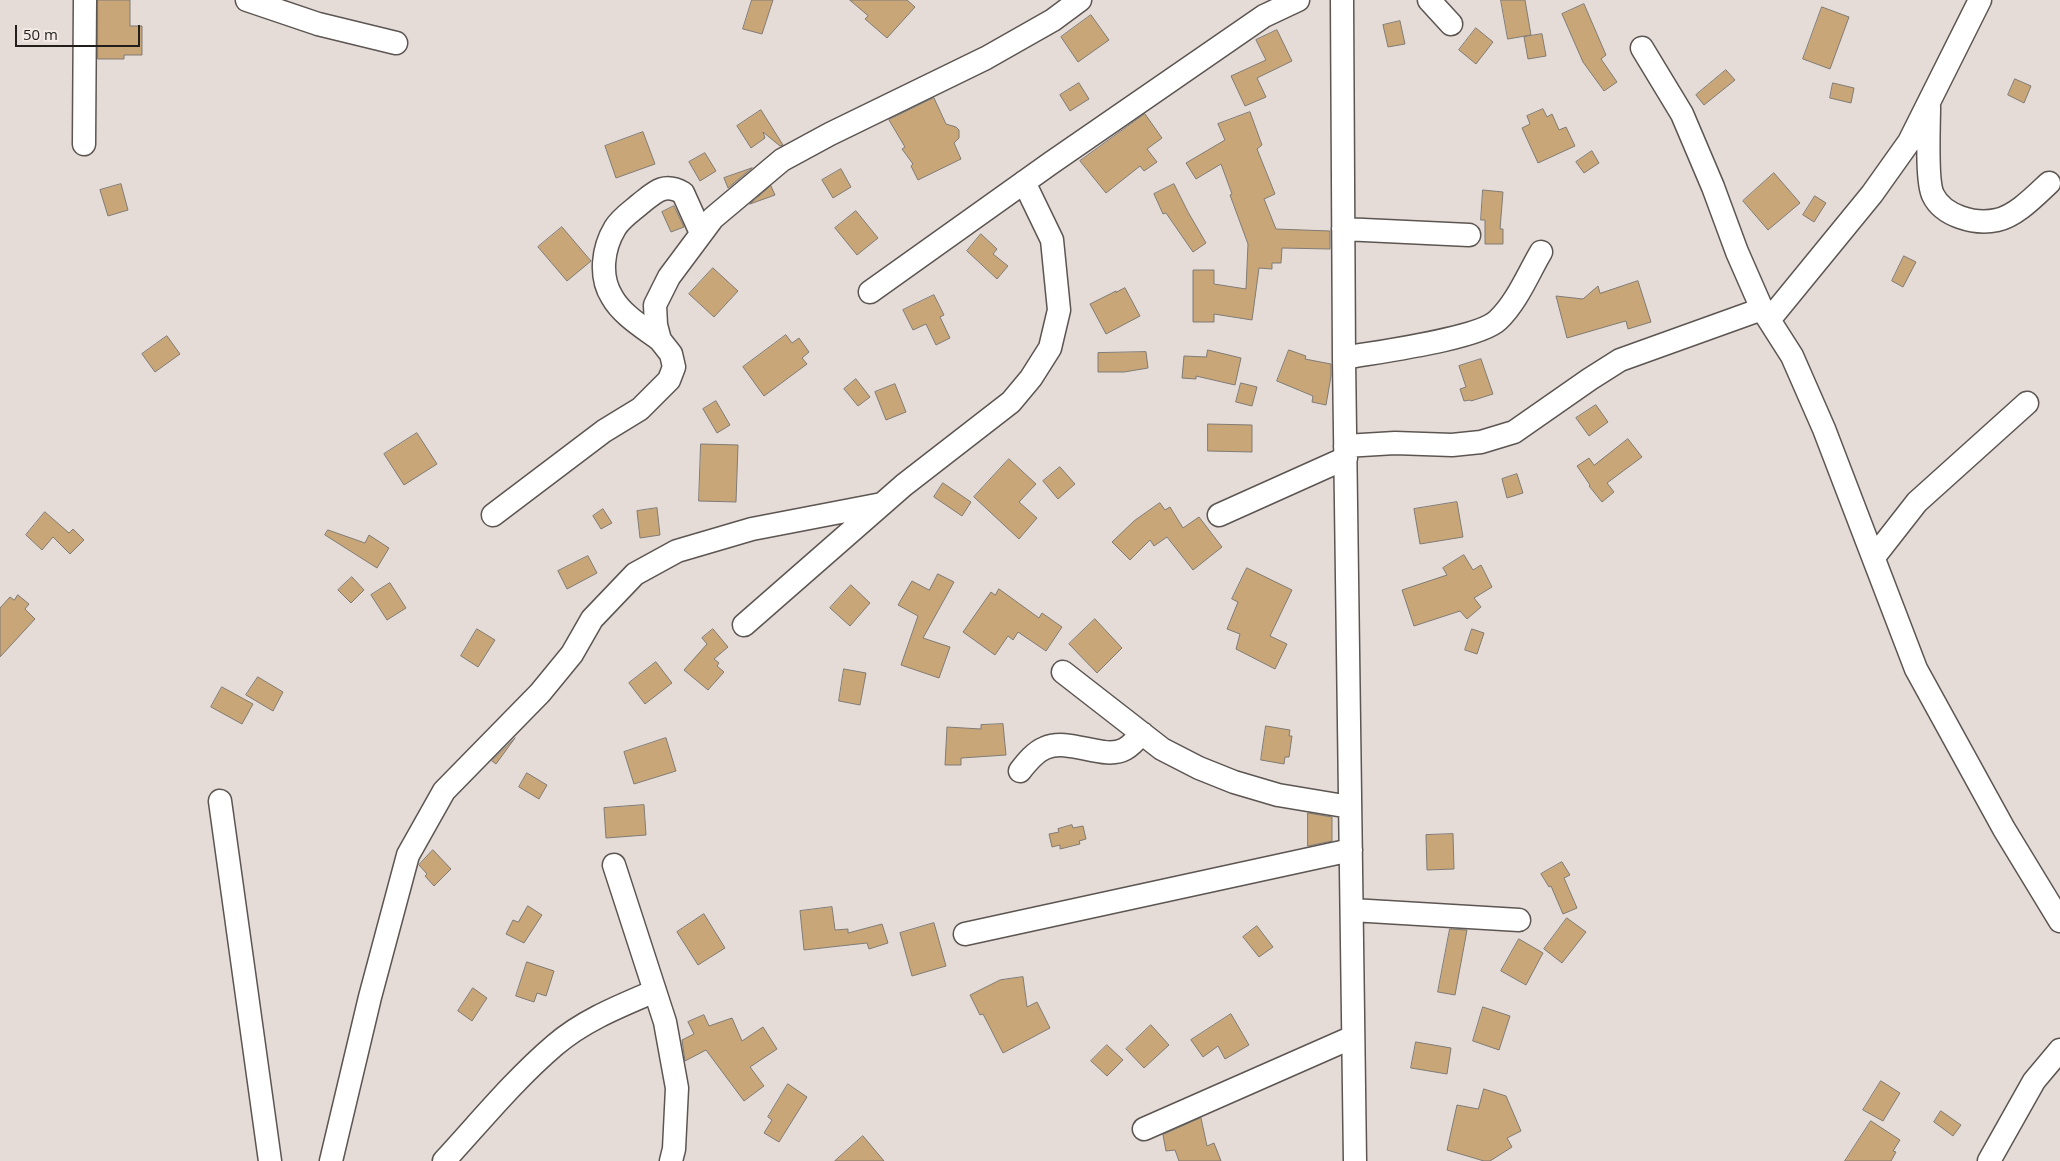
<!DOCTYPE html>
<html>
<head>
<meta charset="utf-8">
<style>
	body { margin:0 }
	#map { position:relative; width:2060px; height:1161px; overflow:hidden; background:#e5dcd8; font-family:"Open Sans",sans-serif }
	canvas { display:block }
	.scale { position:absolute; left:15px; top:25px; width:125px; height:22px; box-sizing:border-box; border:2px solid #211e1c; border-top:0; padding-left:6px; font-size:15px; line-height:18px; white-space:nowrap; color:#211e1c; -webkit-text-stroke:4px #f3eae5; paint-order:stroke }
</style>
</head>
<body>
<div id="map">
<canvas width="2060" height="1161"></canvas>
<div class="scale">50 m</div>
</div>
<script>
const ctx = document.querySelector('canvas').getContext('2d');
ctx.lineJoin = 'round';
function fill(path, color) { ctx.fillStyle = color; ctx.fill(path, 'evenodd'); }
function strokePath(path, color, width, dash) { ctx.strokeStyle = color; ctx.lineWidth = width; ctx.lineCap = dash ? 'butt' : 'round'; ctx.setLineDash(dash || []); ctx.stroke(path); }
const building = new Path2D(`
	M98 0H130V26H142V55H124V59H98Z
	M752 0H773L762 34 743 29Z
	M850 0H907L915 7 887 38 865 19 868 16Z
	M1501 0H1525L1531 35 1508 39Z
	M1584 4 1606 55 1601 59 1617 82 1604 91 1583 62 1562 14Z
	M1822 7 1849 17 1830 69 1803 59Z
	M1091 15 1109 40 1078 62 1061 37Z
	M1400 21 1405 44 1388 47 1383 25Z
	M1476 28 1493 42 1476 64 1459 50Z
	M1277 30 1292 61 1257 78 1266 97 1245 106 1231 76 1266 60 1256 40Z
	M1542 34 1546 56 1528 59 1524 37Z
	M1726 70 1735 80 1704 105 1696 95Z
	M2015 79 2031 86 2024 103 2008 95Z
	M1079 83 1089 99 1070 111 1060 95Z
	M1833 83 1854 88 1851 103 1830 98Z
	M934 98 946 124 956 127 959 130V138L954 143 961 159 918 180 911 166 913 164 902 149 905 147 889 120Z
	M1543 109 1547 117 1552 114 1559 130 1566 127 1575 146 1538 163 1522 128 1530 124 1527 116Z
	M761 110 783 145 780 146 763 132 765 138 751 148 737 126Z
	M1250 112 1262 145 1257 149 1275 194 1264 199 1276 229 1330 231V249L1282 248 1281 263H1272V269L1259 268 1252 320 1214 314V322H1193V270H1214V284L1246 289 1248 244 1230 195 1232 194 1221 164 1196 179 1186 163 1225 140 1218 124Z
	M1145 114 1162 138 1147 149 1157 162 1144 171 1140 166 1106 193 1080 161Z
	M643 132 655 164 616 178 605 146Z
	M1592 151 1599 163 1584 173 1576 162Z
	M705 153 716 171 700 181 689 162Z
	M752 168 728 188 724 178Z
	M841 169 851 187 833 198 822 180Z
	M1774 173 1800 203 1768 230 1743 201Z
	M121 184 128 210 108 216 100 190Z
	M1174 184 1188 212 1206 243 1193 252 1166 213 1163 214 1154 194Z
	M771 186 775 195 750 204Z
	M1483 190 1503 192 1500 229H1503V244H1485V220H1481Z
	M1815 196 1826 203 1814 222 1803 215Z
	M674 206 684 227 671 232 662 212Z
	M856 211 878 238 857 255 835 228Z
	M562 227 591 261 567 281 538 247Z
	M981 234 997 249 993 254 1008 266 997 279 967 251Z
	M1904 256 1916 262 1903 287 1892 281Z
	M713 268 738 291 714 317 689 294Z
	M1638 281 1651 322 1628 329 1626 321 1622 322 1567 338 1556 296 1583 299 1598 286 1600 293Z
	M1125 288 1140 316 1106 334 1090 304 1116 291V292Z
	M934 295 944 315 940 317 950 338 936 345 926 324 913 330 903 310Z
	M786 335 792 343 799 338 809 352 802 358 807 364 764 396 743 367Z
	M167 336 180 354 155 372 142 354Z
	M1208 350 1241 358 1235 385 1196 376V379L1182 378 1184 356 1206 357Z
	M1289 350 1306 356 1305 359 1331 364V376L1326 405 1312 402 1313 396 1277 381Z
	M1146 352 1148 368 1124 372H1098V353Z
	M1481 359 1493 394 1471 401 1470 400 1464 401 1460 389 1466 387 1459 366Z
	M856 379 870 397 858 406 844 389Z
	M1241 383 1257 387 1252 406 1236 402Z
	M895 384 906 412 886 420 875 392Z
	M716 401 730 425 717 433 703 409Z
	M1596 405 1608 422 1589 436 1576 418Z
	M1208 424 1252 425V452L1208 451Z
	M417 433 437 464 404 485 384 454Z
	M1628 439 1642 457 1607 483 1614 492 1602 502 1589 486 1590 485 1577 466 1589 458 1594 465Z
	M701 444 738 445 736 502 699 501Z
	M1009 459 1036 484 1019 502 1037 518 1019 539 974 497Z
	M1060 467 1075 484 1058 499 1043 481Z
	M1517 474 1523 493 1507 498 1502 479Z
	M943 483 971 502 962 516 934 497Z
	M1457 502 1463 537 1420 544 1414 509Z
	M1160 503 1165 510 1170 507 1183 528 1199 517 1222 547 1193 570 1167 537 1154 546 1150 540 1130 560 1112 542 1134 521Z
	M657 508 660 535 640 538 637 511Z
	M603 509 612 523 601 529 593 516Z
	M45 512 69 533 73 529 84 540 70 554 53 537 42 550 26 535Z
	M328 530 365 543 369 535 389 548 377 568 325 535Z
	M1464 555 1473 570 1481 565 1492 587 1474 598 1481 607 1467 619 1460 611 1414 626 1402 590 1447 575 1443 568Z
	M588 556 597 573 567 589 558 571Z
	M1247 568 1292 590 1270 636 1287 644 1275 669 1236 649 1240 634 1227 629 1238 602 1232 599Z
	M938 574 954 582 923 638 950 647 939 678 901 665 918 616 898 605 912 581 929 590Z
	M352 577 364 590 351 603 338 590Z
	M390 583 406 608 387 620 371 595Z
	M851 585 870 603 850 626 830 608Z
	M999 589 1039 618 1042 613 1062 627 1046 651 1018 632 1013 640 1008 636 995 655 963 632 991 592 995 595Z
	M18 595 29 604 25 609 35 619 0 657V608L10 597 14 600Z
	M1095 619 1122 648 1097 673 1069 644Z
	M477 629 495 640 478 667 461 656Z
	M713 629 728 647 714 659 719 663 717 666 724 672 708 690 684 670 707 644 702 638Z
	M1472 629 1484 633 1477 654 1465 650Z
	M656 662 672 683 645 704 629 683Z
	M844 669 866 673 860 705 839 701Z
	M258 677 283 692 273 711 246 695Z
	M222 687 253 704 242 724 211 707Z
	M1003 724 1006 755 961 758V765H945L947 727 981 729V725Z
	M1266 726 1290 730 1289 736H1292L1289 757H1285L1284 764 1261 760Z
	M515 738 496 764 492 761Z
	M666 738 676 771 634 784 624 752Z
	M527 773 547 785 539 799 519 787Z
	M644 805 646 835 606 838 604 808Z
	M1308 813 1332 817V841L1308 846Z
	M1072 825 1073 828 1083 826 1086 839 1079 841 1080 844 1060 849V845L1052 847 1049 834 1059 832 1058 829Z
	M1453 834 1454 869 1427 870 1426 835Z
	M433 850 451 869 434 886 425 876 427 874 419 865Z
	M1562 862 1570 875 1564 878 1577 908 1563 914 1551 886 1549 887 1541 874Z
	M528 906 542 915 524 943 506 934 513 920 518 922Z
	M832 907 835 930 848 929V933L882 924 888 943 869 949 867 943 804 950 800 911Z
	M704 914 725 948 698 965 677 932Z
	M1567 918 1586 932 1562 963 1544 949Z
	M934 923 946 966 912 976 900 933Z
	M1257 926 1273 947 1259 957 1243 937Z
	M1450 929 1467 930 1455 995 1438 992Z
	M1519 939 1543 953 1526 985 1501 971Z
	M527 962 554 971 546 996 537 993 534 1002 516 996Z
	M1023 977 1027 1007 1037 1002 1050 1028 1003 1053 983 1014 980 1015 970 995 1000 980Z
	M473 988 487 998 472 1021 458 1011Z
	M1483 1007 1510 1016 1499 1050 1473 1041Z
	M1231 1014 1249 1045 1225 1059 1218 1046 1203 1057 1191 1040Z
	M704 1015 709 1026 732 1018 742 1041 763 1027 777 1049 750 1067 764 1086 744 1101 706 1050 685 1061 682 1040 694 1034 688 1022Z
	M1151 1025 1169 1045 1144 1068 1126 1049Z
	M1416 1042 1451 1048 1447 1074 1411 1068Z
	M1107 1045 1123 1060 1107 1076 1091 1061Z
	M1881 1081 1900 1093 1883 1121 1863 1110Z
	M788 1084 807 1097 779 1142 764 1133 772 1120 768 1117Z
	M1484 1089 1506 1096 1521 1131 1507 1138 1512 1147 1490 1161H1484L1447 1150 1457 1105 1478 1109Z
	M1941 1111 1961 1125 1953 1136 1934 1122Z
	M1201 1118 1207 1146 1214 1143 1221 1161H1179L1175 1150 1166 1151 1163 1135Z
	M1871 1121 1900 1140 1893 1151 1896 1152 1891 1161H1845Z
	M863 1136 884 1161H835Z`);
fill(building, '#c8a678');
strokePath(building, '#807b74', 1);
const minor = new Path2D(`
	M247 0 318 24 396 43
	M1342 0 1344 358 1355 1161
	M1429 0 1451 24
	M1642 48 1682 114 1713 187 1737 252 1762 309
	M1929 107C1929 124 1926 181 1933 195 1943 216 1975 225 1997 220 2016 216 2035 196 2049 183
	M84 144 85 0
	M1343 229 1469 235
	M870 292 1051 163 1264 16 1298 0
	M1769 320 1872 194 1909 142 1980 0
	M660 340C644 328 622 315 612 297 599 276 603 248 615 228 621 218 632 211 640 204 655 192 664 182 683 193L701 233
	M1344 358C1376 352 1479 339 1498 320 1517 302 1528 274 1541 252
	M1345 446 1395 443 1452 445 1481 442 1514 432 1590 379 1620 360 1762 309 1792 356 1824 429 1916 669 2004 829 2060 921
	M493 515 604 431 640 409 669 380 674 367 671 354 660 340 656 325 655 305 669 277 713 218 782 160 830 134 986 58 1053 20 1080 0
	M1219 515 1346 458
	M1874 557 1917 502 2027 403
	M744 625 904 485 1011 402 1031 378 1050 348 1059 310 1052 240 1024 182
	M1063 672 1162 749 1199 768 1234 782 1278 795 1350 807
	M1020 771C1027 762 1035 752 1045 748 1069 737 1104 761 1125 749 1132 745 1137 739 1142 733
	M220 801 270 1161
	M614 865 665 1022 677 1088 674 1149 671 1161
	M1352 910 1519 920
	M965 934 1351 850
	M1144 1129 1353 1037
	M331 1161 370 997 408 855 444 791 540 693 572 654 592 619 635 574 677 551 752 529 882 504
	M444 1161C480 1122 514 1080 555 1045 584 1020 620 1006 655 991
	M1989 1161 2034 1081 2060 1050`);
strokePath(minor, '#5c5551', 25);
strokePath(minor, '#fff', 22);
</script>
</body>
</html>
